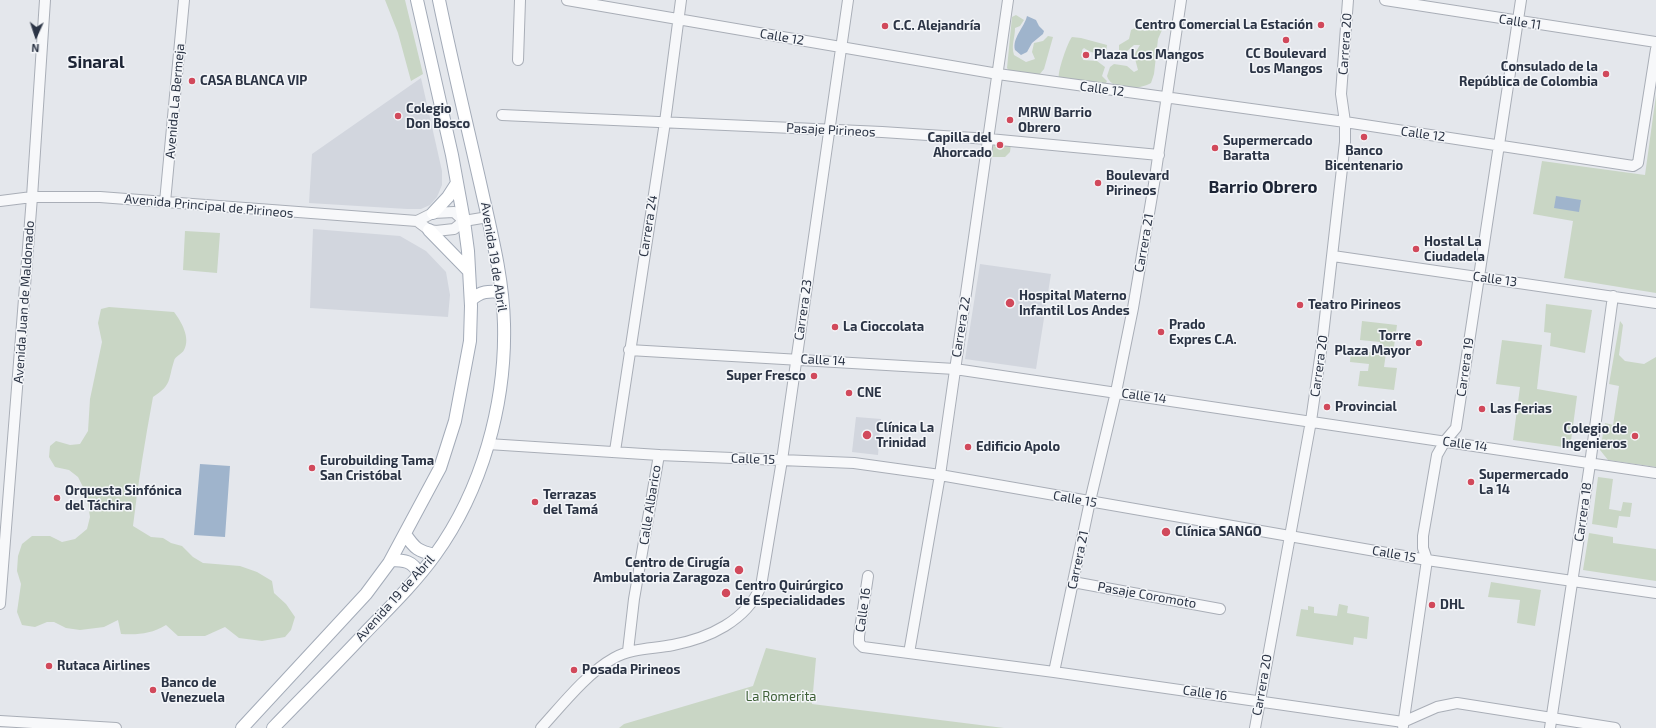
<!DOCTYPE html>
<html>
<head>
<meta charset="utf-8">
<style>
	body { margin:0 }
	#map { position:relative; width:1656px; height:728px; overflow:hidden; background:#e4e7ec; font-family:"Exo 2",sans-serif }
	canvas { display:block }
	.north { position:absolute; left:16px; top:16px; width:40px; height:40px; -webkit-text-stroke:3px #f4f6f9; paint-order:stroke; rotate:183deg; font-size:11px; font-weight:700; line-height:16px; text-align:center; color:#2b3445 }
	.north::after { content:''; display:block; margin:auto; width:14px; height:18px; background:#2b3445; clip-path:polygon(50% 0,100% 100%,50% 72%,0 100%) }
</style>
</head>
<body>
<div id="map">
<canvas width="1656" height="728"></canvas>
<div class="north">N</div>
</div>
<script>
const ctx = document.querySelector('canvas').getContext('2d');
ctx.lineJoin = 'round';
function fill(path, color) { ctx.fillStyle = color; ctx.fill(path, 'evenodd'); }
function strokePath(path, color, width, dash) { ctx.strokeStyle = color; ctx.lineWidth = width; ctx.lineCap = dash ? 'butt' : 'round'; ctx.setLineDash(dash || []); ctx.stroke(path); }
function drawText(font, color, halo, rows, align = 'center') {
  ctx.font = font + ' "Exo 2",sans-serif'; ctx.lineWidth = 3; ctx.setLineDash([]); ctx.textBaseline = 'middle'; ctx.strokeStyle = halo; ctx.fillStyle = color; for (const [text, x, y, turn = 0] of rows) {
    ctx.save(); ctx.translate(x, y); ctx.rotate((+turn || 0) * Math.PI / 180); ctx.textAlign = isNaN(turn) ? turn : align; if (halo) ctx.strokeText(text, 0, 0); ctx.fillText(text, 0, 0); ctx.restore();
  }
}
fill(new Path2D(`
	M421 78 442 171V185L437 197 430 205 421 209H407L309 203 312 154Z
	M313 229 400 236 426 251 446 272 450 295 448 317 310 308Z
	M980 264 1051 274 1036 369 965 359Z
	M856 417 881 419 878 455 852 452Z`), '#d2d6de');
fill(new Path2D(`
	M385 0H405L423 74 411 81 398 33Z
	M1016 15 1024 20 1020 26 1015 28C1015 39 1011 44 1014 55L1026 62 1035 59 1032 52 1034 43 1043 41 1048 36 1053 37 1044 69 1039 75 1010 72 1007 68 1012 17Z
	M1151 24 1158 25 1162 30 1158 39 1154 74 1151 83C1140 90 1111 91 1107 76L1110 67 1114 64 1127 66 1134 72 1138 70 1134 55 1140 45H1134L1126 52 1119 50V45L1129 39 1131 30 1135 28 1145 31Z
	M1072 37 1081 38 1107 45 1106 52C1098 55 1091 53 1084 48L1082 50 1083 60 1097 61 1105 67 1102 76 1107 81 1105 85 1059 78C1057 73 1068 41 1072 37Z
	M1656 95V293L1564 278 1573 221 1533 214 1542 161 1645 175Z
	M994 142 1011 144 1010 152 1005 157H991Z
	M185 231 220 233 217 273 183 270Z
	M1546 304 1592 310 1585 353 1550 346 1551 333 1544 332Z
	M109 307 174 312C181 321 191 338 184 350 182 354 175 356 174 361 168 380 172 385 153 397 145 440 138 483 133 526L151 537 163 538 171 543 182 546 193 557 203 563 240 566 257 572 272 581 274 593 286 604 295 617 291 630 285 637 262 641 239 638 225 627 205 636H178L166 625C151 634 138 635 121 634L118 620 104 627 80 630 66 628 54 622H47L35 627 22 625 17 612 21 584 17 571 18 556 22 544 32 536H50L62 542 75 539 87 529 90 517 86 493 78 477 69 470 55 467 49 457 50 446 56 441 70 445 80 444 88 431 90 399 102 342 98 323 101 309Z
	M1362 321 1397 325 1393 354 1386 353 1384 367 1397 368 1394 390 1358 386 1360 371H1368L1369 364 1350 362 1351 350 1378 353 1380 342 1360 340Z
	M1620 321 1623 325 1619 355 1625 361 1644 364 1656 357V467L1608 460 1600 450 1605 423 1613 425 1619 386 1609 384Z
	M1502 340 1542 345 1537 389 1577 396 1570 448 1513 440 1520 387 1496 384Z
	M1598 477 1613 479 1609 509 1621 511 1623 502 1632 503 1630 517 1619 516 1617 528 1592 524Z
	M1589 533 1613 537V543L1656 549V581L1583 570Z
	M1491 582 1541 590 1535 626 1517 623 1520 600 1488 597Z
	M1339 604 1348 606 1347 613 1369 617 1367 639 1354 637 1353 645 1296 636 1301 609 1308 610V606L1314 607V613L1337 616Z
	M766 648 816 658 812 704 1004 728H619L624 724 753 686Z`), '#c9d6c5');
fill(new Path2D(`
	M1027 16 1036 20 1039 26 1044 31 1043 34 1032 43 1027 52 1021 55 1015 50C1012 38 1024 28 1027 16Z
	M1556 196 1581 200 1579 212 1554 208Z
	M200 464 230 466 225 537 194 535Z`), '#9fb4cc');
const minor = new Path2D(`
	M567 0 998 74 1345 122 1633 166 1638 163 1656 49
	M1385 0 1656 42
	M518 60 520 0
	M502 115 882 132 989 139 1159 155
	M0 201 32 197H100L417 221 433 213 454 212 464 221
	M165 202 184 0
	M417 221 429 230 436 231 454 229 464 221 488 217
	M1333 256 1656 303
	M629 350 955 369 1656 473
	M488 444 659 455 854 463 940 475 1427 560 1656 593
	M615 451 665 122 681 0
	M868 576 859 636V643L863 647 1054 672 1403 722 1437 707 1457 703 1615 728
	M1073 582 1220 609
	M0 604 32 197 45 0
	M628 651 634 599 659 455
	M909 653 940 475 1008 0
	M1054 672 1090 501 1116 392 1133 308 1154 184 1181 0
	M0 721 116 728
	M1403 726 1427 560 1423 548V536L1437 455 1445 441 1456 428 1521 0
	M541 728C562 705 587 673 614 658 632 648 653 649 673 645 709 638 746 621 761 586L782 460 848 0
	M1255 728 1311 421 1322 344 1345 142V122L1341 94 1348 0
	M1550 728 1590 464 1613 296`);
const major = new Path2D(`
	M433 213 448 197 457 183
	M429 230 469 271
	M471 300C481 291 488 291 501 292
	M405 534C415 549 418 551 435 555
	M391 560C404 560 413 561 419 574
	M242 728 366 594 389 563 440 468 455 421 470 341 471 306 468 251 464 221 452 155 417 0
	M273 728C303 697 334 666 364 634 388 609 414 584 435 555 482 490 506 404 504 324 503 278 491 232 481 187 467 125 452 63 439 0`);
strokePath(minor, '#a9aeb7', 12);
strokePath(major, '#a3abb8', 14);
strokePath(minor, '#f7f8fa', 10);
strokePath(major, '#fff', 12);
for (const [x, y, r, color] of [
	[1321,25,4,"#d1495b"],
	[885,26,4,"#d1495b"],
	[1286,40,4,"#d1495b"],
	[1086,55,4,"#d1495b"],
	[1606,74,4,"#d1495b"],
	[192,81,4,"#d1495b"],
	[398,116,4,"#d1495b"],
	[1010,120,4,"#d1495b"],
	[1364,137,4,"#d1495b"],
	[1000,145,4,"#d1495b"],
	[1215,148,4,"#d1495b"],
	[1098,183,4,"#d1495b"],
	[1416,249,4,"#d1495b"],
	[1010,303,5,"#d1495b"],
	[1300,305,4,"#d1495b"],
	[835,327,4,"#d1495b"],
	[1161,332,4,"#d1495b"],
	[1419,343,4,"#d1495b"],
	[814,376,4,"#d1495b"],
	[849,393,4,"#d1495b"],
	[1327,407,4,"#d1495b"],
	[1482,409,4,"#d1495b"],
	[867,435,5,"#d1495b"],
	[1635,436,4,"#d1495b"],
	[968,447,4,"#d1495b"],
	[312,468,4,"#d1495b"],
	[1471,482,4,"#d1495b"],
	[57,498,4,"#d1495b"],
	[535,502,4,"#d1495b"],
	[1166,532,5,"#d1495b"],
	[739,570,5,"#d1495b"],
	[726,593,5,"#d1495b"],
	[1432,605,4,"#d1495b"],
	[49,666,4,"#d1495b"],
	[574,670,4,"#d1495b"],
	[153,690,4,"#d1495b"]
]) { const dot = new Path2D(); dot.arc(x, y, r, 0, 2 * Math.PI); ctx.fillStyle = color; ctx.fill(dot); strokePath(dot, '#f4f6f9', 1.5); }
drawText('13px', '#2b3445', '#f4f6f9', [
	["Calle 11",1520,22,9],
	["Calle 12",782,37,10],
	["Carrera 20",1345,44,-86],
	["Calle 12",1102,89,8],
	["Avenida La Bermeja",175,101,-85],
	["Pasaje Pirineos",831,130,3],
	["Calle 12",1423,134,8],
	["Avenida Principal de Pirineos",209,206,5],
	["Carrera 24",648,226,-81],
	["Carrera 21",1144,243,-80],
	["Avenida 19 de Abril",494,257,81],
	["Calle 13",1495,279,8],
	["Avenida Juan de Maldonado",24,302,-86],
	["Carrera 23",803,310,-82],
	["Carrera 22",961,327,-81],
	["Calle 14",823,360,3],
	["Carrera 20",1319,366,-82],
	["Carrera 19",1465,367,-82],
	["Calle 14",1144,396,8],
	["Calle 14",1465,444,8],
	["Calle 15",753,459,2],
	["Calle 15",1075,499,10],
	["Calle Albarico",650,505,-81],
	["Carrera 18",1583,512,-82],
	["Calle 15",1394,554,10],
	["Carrera 21",1078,560,-78],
	["Pasaje Coromoto",1147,595,10],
	["Avenida 19 de Abril",395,598,-48],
	["Calle 16",863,610,-82],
	["Carrera 20",1262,685,-80],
	["Calle 16",1205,693,8]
]);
drawText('bold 13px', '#2b3445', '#f4f6f9', [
	["Centro Comercial La Estación",1313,25,"right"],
	["C.C. Alejandría",893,26],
	["CC Boulevard",1286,54,"center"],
	["Los Mangos",1286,69,"center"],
	["Plaza Los Mangos",1094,55],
	["Consulado de la",1598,67,"right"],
	["República de Colombia",1598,82,"right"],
	["CASA BLANCA VIP",200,81],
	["Colegio",406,109],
	["Don Bosco",406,124],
	["MRW Barrio",1018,113],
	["Obrero",1018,128],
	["Capilla del",992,138,"right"],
	["Ahorcado",992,153,"right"],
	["Supermercado",1223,141],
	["Baratta",1223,156],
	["Banco",1364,151,"center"],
	["Bicentenario",1364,166,"center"],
	["Boulevard",1106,176],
	["Pirineos",1106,191],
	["Hostal La",1424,242],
	["Ciudadela",1424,257],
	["Hospital Materno",1019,296],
	["Infantil Los Andes",1019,311],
	["Teatro Pirineos",1308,305],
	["Prado",1169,325],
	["Expres C.A.",1169,340],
	["La Cioccolata",843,327],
	["Torre",1411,336,"right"],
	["Plaza Mayor",1411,351,"right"],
	["Super Fresco",806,376,"right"],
	["CNE",857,393],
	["Provincial",1335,407],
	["Las Ferias",1490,409],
	["Clínica La",876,428],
	["Trinidad",876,443],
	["Colegio de",1627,429,"right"],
	["Ingenieros",1627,444,"right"],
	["Edificio Apolo",976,447],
	["Eurobuilding Tama",320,461],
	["San Cristóbal",320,476],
	["Supermercado",1479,475],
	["La 14",1479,490],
	["Orquesta Sinfónica",65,491],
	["del Táchira",65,506],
	["Terrazas",543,495],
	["del Tamá",543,510],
	["Clínica SANGO",1175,532],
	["Centro de Cirugía",730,563,"right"],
	["Ambulatoria Zaragoza",730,578,"right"],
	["Centro Quirúrgico",735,586],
	["de Especialidades",735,601],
	["DHL",1440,605],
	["Rutaca Airlines",57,666],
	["Posada Pirineos",582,670],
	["Banco de",161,683],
	["Venezuela",161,698]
], 'left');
drawText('13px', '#3f6138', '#f4f6f9', [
	["La Romerita",781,697]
]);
drawText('bold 17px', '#1d2536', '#f4f6f9', [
	["Sinaral",96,62],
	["Barrio Obrero",1263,187]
]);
</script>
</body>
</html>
